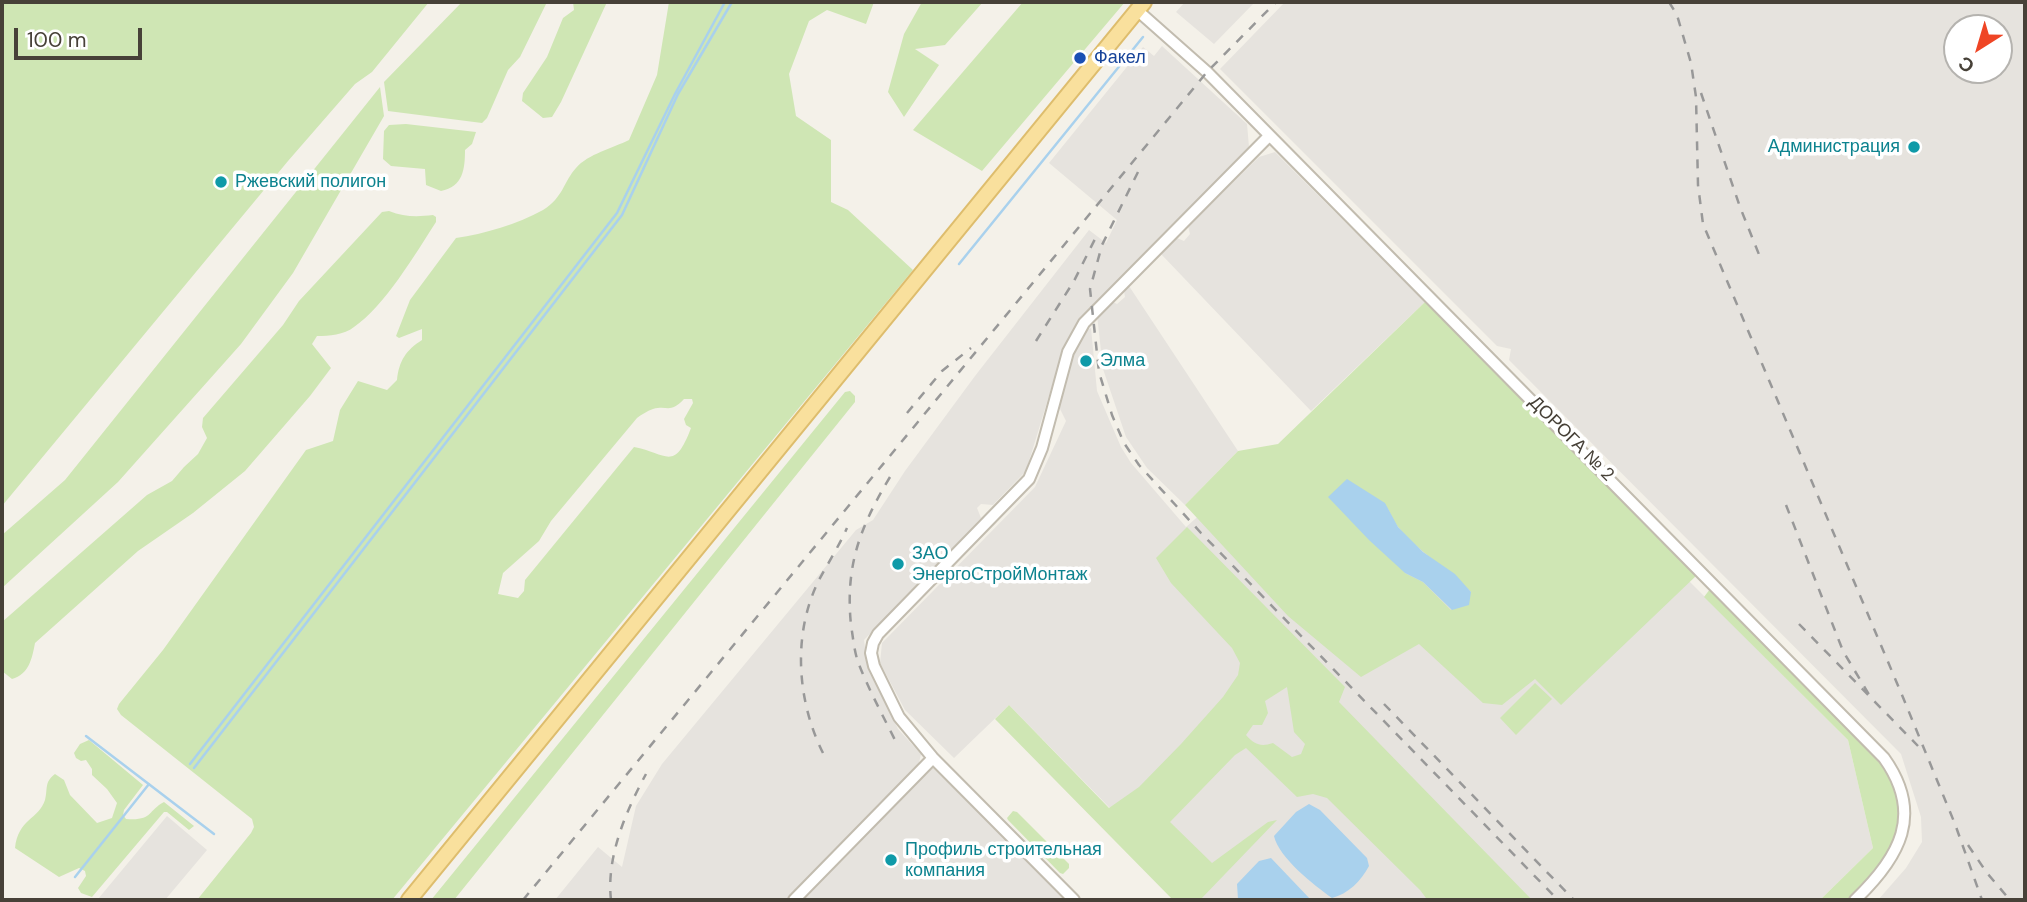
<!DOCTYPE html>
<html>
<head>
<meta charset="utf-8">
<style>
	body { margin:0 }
	#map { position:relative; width:2027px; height:902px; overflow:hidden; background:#f4f1e9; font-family:"DM Sans",sans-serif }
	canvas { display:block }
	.frame { position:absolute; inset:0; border:4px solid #474138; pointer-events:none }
	.north { position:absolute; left:1943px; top:14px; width:70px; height:70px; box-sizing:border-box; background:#fff; border:2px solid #b5b3af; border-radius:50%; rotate:217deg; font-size:19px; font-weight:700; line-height:28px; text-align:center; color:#474138 }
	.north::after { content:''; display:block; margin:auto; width:24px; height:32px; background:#ef4525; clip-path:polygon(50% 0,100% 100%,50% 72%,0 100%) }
	.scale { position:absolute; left:14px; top:28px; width:128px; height:32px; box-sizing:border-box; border:4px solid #474138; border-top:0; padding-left:9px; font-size:21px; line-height:24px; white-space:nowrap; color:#474138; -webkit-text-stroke:5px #fff; paint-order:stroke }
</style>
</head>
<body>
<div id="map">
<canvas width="2027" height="902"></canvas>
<div class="frame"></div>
<div class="north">С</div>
<div class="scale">100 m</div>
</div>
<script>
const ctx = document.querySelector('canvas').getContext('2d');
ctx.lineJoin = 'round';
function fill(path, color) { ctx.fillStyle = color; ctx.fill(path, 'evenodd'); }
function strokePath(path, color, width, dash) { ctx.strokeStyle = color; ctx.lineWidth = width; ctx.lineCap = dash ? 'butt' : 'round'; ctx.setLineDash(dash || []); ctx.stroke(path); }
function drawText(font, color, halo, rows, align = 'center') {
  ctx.font = font + ' "DM Sans",sans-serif'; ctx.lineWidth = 7; ctx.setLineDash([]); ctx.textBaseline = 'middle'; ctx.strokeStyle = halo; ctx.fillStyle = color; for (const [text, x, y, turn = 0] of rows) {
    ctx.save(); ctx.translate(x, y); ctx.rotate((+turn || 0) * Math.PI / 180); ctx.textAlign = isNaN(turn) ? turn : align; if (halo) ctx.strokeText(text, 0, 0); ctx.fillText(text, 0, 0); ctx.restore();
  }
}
fill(new Path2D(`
	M1185 2H1255L1214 44 1176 12Z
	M1285 2H1413L1418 4 1423 2H2025V900H1878L1906 868 1922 842 1921 817 1901 754 1509 360 1511 349 1497 346 1220 69ZM1957 28H1999V70H1957Z
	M1162 46 1247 124 1249 147 1082 318 1063 350 1026 471 993 505 981 504 977 508 981 518 864 640 867 663 898 729 921 754 918 767 926 775 933 768 1067 900H555L598 847 622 867 636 806 662 764 856 530 873 520 905 471 975 376 1089 230 1106 243 1117 220 1049 163 1143 47 1154 56Z
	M1275 152 1425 302 1311 411 1161 254 1177 238 1184 241 1190 234 1188 226 1259 157Z
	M1129 286 1238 451 1185 505 1147 468 1126 437 1103 369 1097 315 1113 302 1117 304 1125 297 1124 291Z
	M1091 328 1097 391 1121 447 1131 463 1186 527 1254 467 1626 518 1848 740 1873 848 1820 900H1200L1009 705 954 758 905 710 880 663 882 643 1035 487 1066 421 1058 405 1072 353 1084 331Z
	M167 816 207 850 165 900H100L98 899Z`), '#e6e3de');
fill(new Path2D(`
	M2 2H429L372 72 355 84 288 161 2 506Z
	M462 2H547L520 57 508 70 487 118 482 123 388 111 384 82Z
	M573 2H607L561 102 552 117 543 118 522 101 523 93 547 57 563 18 574 10Z
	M669 2H874L866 24 827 10 809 21 789 74 796 116 831 140V202L848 210 913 270 392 900H197L251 833 254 827 252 819 121 715 117 709 119 704 163 650 306 450 333 441 340 410 358 381 387 390 397 380C399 361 406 350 422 340V329L399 338 396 336 410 300 456 238C484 234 518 224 543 210 563 198 564 181 576 168 588 154 613 148 629 140L657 75ZM684 399H692L693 403 684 419 686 425 691 428C674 473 667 453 634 447L525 580 524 591 518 598 498 594 503 573 539 541 551 521 637 418C641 415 647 411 653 409 668 405 670 414 684 399Z
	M922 2H983L945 45 915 49 939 65 904 117 888 92 904 34Z
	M1023 2H1125L982 171 913 130Z
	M380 87 384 116 293 273 241 344 118 482 2 588V535L65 480Z
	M406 124 476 132 472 144 465 150C465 169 463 187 441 191L426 185 425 169 391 166 383 159 384 131 389 125Z
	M389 211C404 217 417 217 433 215L436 217V222C416 253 384 307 354 327 344 335 329 336 317 336L312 344 331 368 310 396 245 471 193 513 138 551 35 643C32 659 29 674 12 679L2 671V622L147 495 172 481 184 467 198 454 207 438 202 427 203 418 283 325 299 301 382 212Z
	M1425 302 1697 575 1561 705 1535 679 1502 705 1483 703 1419 644 1361 677 1288 616 1185 505 1238 451 1278 444ZM1371 495C1393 507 1386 511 1399 528 1419 553 1449 568 1471 592L1451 610 1423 582 1405 573Z
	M850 391 855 396V402L454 900H431L845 392Z
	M1187 527 1345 687 1339 702 1532 900H1425L1426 898 1420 890 1327 798 1313 794 1297 797 1246 748 1235 755 1170 822 1212 863 1268 822 1277 820 1200 900H1173L995 719 1009 705 1109 808 1139 787 1181 744 1223 697 1238 675 1240 663 1232 648 1171 583 1156 558ZM1287 687 1294 732 1305 744 1301 754 1292 757 1273 743C1261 747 1255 745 1246 735L1253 725H1262L1268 713 1265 701Z
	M1710 589 1876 758C1922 817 1896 854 1848 900H1820L1873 848 1848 740 1704 597Z
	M1535 683 1552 699 1516 735 1500 718Z
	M89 740 143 785 124 810 123 815 126 819C153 821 147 811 164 802L194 826 189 830 167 812H164L92 897 81 893 78 888 86 876 85 871 79 868 59 877 15 848C18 819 39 819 45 800 48 789 44 782 55 774L64 780 70 795 97 823 112 818 117 803 107 789 92 775V769L86 760 81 761 76 758 74 753 80 744Z
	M1013 811 1017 812 1069 864V868L1063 874 1060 873 1008 820 1007 818Z`), '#cfe6b4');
fill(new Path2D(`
	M1347 479 1385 503 1398 527 1423 552 1455 574 1471 592 1469 605 1452 610 1423 582 1405 573 1369 540 1328 497Z
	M1309 804 1320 810 1367 858 1369 866C1361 881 1348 894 1332 898 1314 885 1279 858 1274 836L1296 812Z
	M1271 858 1311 900 1238 899 1237 884 1259 861Z`), '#a9d1ed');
strokePath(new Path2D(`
	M959 264 1143 37
	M86 736 214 834
	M190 764 617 213 675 94 725 2
	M194 768 622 215 678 94 732 2
	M75 877 149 784`), '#a9d1ed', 2.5);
const minor = new Path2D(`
	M1137 10 1207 72 1884 758C1924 814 1900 857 1855 900
	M794 900 933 758
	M1074 900 933 758 899 717 874 666 871 653 873 643 878 634 1029 479 1042 448 1068 352 1084 323 1269 136`);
const major = new Path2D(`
	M409 900 1144 2`);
strokePath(minor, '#c2bcaf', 14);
strokePath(major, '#debd6d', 18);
strokePath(minor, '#fff', 10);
strokePath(major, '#f9e09d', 14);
strokePath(new Path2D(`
	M1669 2 1677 15 1691 63 1696 97 1698 185 1703 224 1902 695 1955 824 1982 900
	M1701 93 1740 207 1762 262
	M1138 172 1102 245 1090 289 1099 372 1112 415 1124 443 1139 465 1201 533 1558 900
	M1036 341 1074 281 1097 235
	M907 413 942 371 971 348
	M890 477C860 527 845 566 851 625 853 637 854 650 858 662 868 688 882 714 895 740
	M1786 505 1843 651 1871 698
	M1799 624 1918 746
	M1384 704 1574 900
	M823 753C797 701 792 634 819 580 828 563 839 546 847 528
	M1968 845 1987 873 2010 900
	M523 900 1207 72 1276 2
	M611 900C606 857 626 811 646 774`), '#989898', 2.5, [9, 9]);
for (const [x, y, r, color] of [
	[1080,58,7,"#1a4fb4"],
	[1914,147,7,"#0f9aa8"],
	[221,182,7,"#0f9aa8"],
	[1086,361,7,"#0f9aa8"],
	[898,564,7,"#0f9aa8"],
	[891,860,7,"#0f9aa8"]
]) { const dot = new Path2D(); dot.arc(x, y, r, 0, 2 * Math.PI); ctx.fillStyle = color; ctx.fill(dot); strokePath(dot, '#fff', 2.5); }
drawText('18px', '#164399', '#fff', [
	["Факел",1094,58]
], 'left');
drawText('18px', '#0d838f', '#fff', [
	["Администрация",1900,147,"right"],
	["Ржевский полигон",235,182],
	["Элма",1100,361],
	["ЗАО",912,554],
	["ЭнергоСтройМонтаж",912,575],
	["Профиль строительная",905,850],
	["компания",905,871]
], 'left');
drawText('18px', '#474138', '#fff', [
	["ДОРОГА № 2",1571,439,45]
]);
</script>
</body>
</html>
